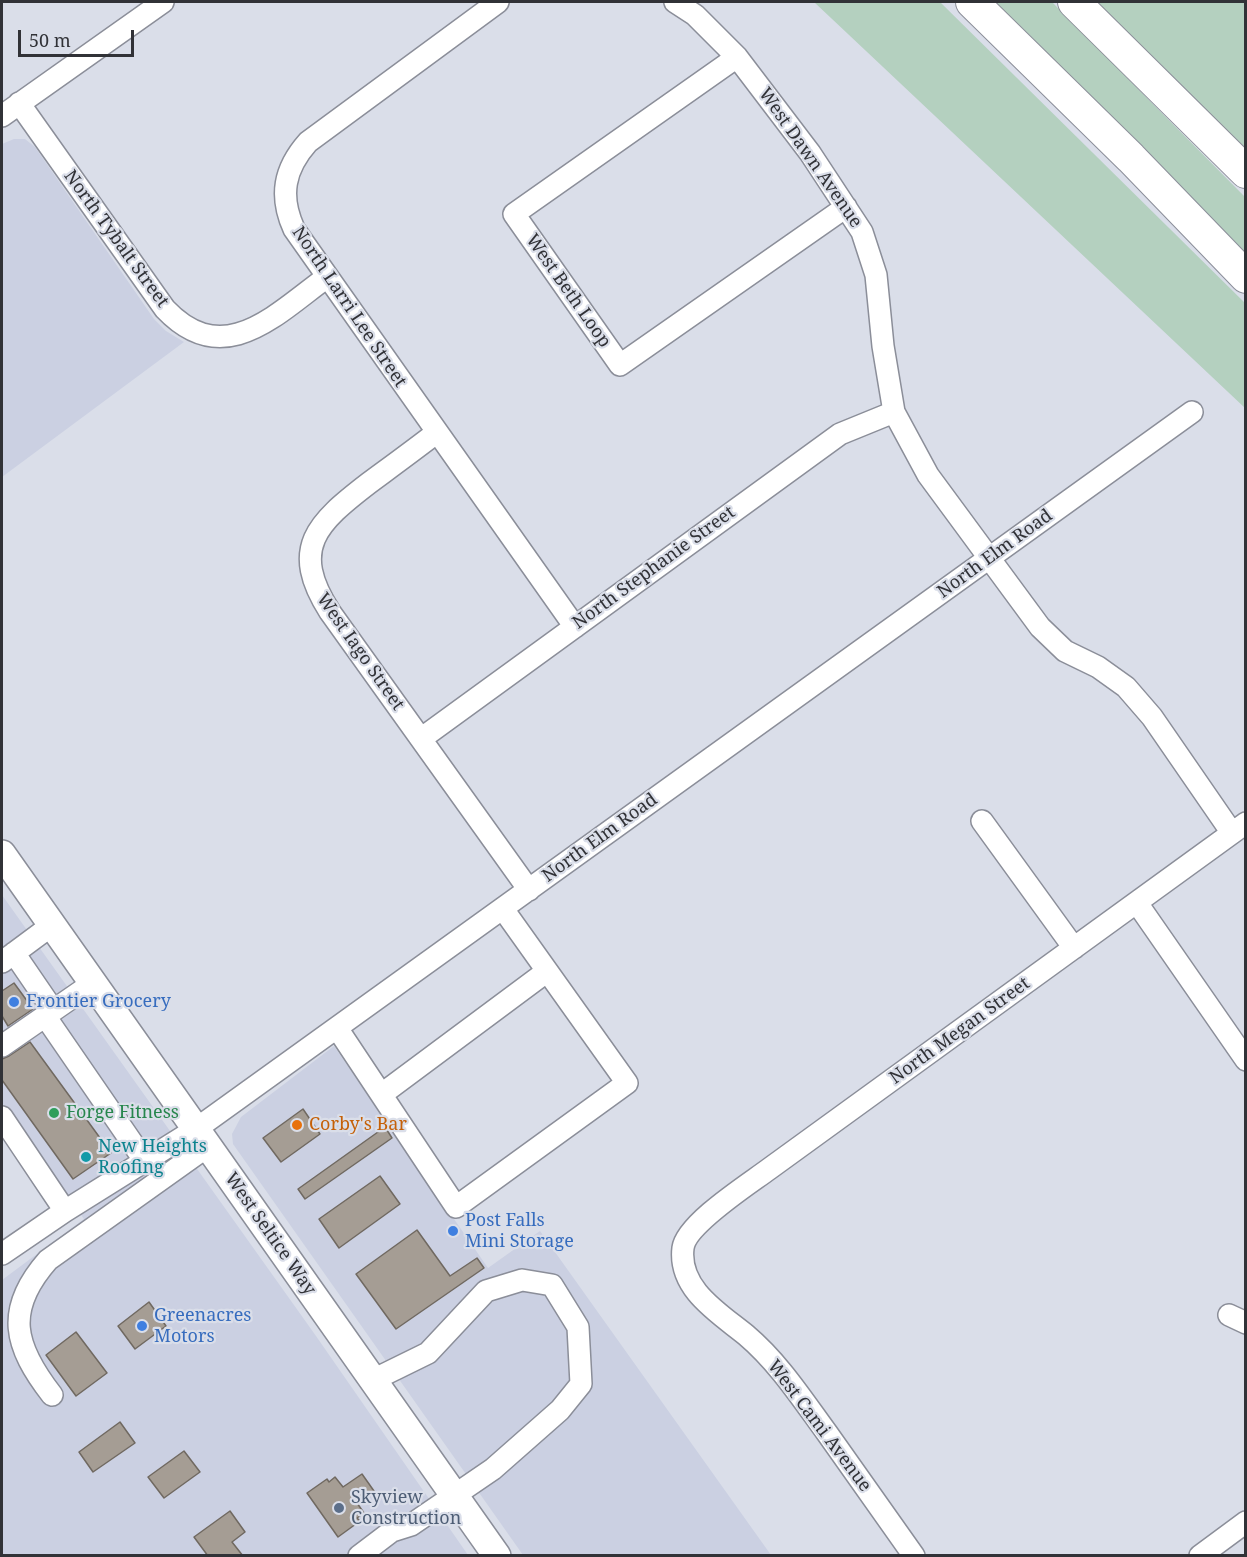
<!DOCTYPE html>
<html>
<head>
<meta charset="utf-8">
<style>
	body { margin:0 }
	#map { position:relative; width:1247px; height:1557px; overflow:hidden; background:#dadee9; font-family:"Noto Serif",serif }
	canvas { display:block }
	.frame { position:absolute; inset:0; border:3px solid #313237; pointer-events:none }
	.scale { position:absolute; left:18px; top:30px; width:116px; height:27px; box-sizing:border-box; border:3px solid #313237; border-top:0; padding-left:8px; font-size:18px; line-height:21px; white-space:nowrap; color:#313237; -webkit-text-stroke:4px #dadee9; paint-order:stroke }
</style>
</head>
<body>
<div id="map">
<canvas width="1247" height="1557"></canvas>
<div class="frame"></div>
<div class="scale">50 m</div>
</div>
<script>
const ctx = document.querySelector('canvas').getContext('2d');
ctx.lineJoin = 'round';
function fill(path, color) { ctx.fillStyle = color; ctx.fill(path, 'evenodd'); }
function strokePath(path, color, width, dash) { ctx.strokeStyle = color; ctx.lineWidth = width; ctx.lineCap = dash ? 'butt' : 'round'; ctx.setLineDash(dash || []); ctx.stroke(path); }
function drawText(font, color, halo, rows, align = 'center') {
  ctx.font = font + ' "Noto Serif",serif'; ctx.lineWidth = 4.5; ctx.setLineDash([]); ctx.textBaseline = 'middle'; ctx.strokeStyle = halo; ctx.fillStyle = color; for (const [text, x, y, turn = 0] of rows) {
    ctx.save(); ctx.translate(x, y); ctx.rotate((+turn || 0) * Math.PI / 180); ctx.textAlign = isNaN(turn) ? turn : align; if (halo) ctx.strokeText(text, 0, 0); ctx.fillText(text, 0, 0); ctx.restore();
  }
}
fill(new Path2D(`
	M14 139H25L35 147 154 319 166 331 184 342 2 477V144Z
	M2 895 316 1336 468 1555H2V1280L84 1219 2 1103Z
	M334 1046 488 1268 540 1231 771 1555H523L233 1144 232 1134 241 1117Z`), '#cbd0e2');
fill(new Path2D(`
	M814 2H940L1245 303V408Z
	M982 2H1052L1245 197V258Z
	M1093 2H1245V152Z`), '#b4d0bf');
const building = new Path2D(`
	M14 983 33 1009 8 1026 2 1016V991Z
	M30 1042 111 1153 73 1179 2 1080V1059L9 1056Z
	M303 1109 320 1134 281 1162 263 1138Z
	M385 1127 392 1138 305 1199 298 1189Z
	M380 1176 400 1204 339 1248 319 1219Z
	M417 1230 450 1276 477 1258 484 1268 396 1329 356 1274Z
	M149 1302 166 1326 135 1349 118 1326Z
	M76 1332 107 1373 76 1396 46 1355Z
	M120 1422 135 1443 93 1472 79 1452Z
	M184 1451 200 1472 164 1498 148 1477Z
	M362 1474 374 1491 357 1503 364 1513 357 1518 360 1521 338 1537 307 1493 327 1479 329 1482 335 1477 343 1487Z
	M230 1511 245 1532 232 1542 243 1556H208L194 1537Z`);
fill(building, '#a59d94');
strokePath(building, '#706961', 1.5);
const minor = new Path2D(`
	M498 2 308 142C284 169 279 196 294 229L575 627
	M675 2 695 15 737 57 810 153 862 232 876 275 883 346 894 412 928 475 1040 627 1065 651 1098 667 1126 687 1152 717 1232 833
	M737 57 514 214 620 365 846 207
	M19 103 165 309C224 371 276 314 327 277
	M2 116 163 2
	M436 433C414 450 392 466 369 483 317 523 289 548 330 612L529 890
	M422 738 840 434 894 412
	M982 821 1074 948
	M1137 903 1246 1060
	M14 953 53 1010
	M2 962 52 925
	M45 1016 144 1160
	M337 1028 456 1207 627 1083 503 909
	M2 1046 93 983
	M382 1094 546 972
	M2 1117 65 1211
	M2 1254 65 1211 196 1129 1192 412
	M1229 1315 1246 1323
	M52 1395C14 1346 4 1310 48 1260L208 1146
	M359 1556 392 1531 411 1525 493 1469 560 1410 581 1384 578 1327 552 1285 522 1280 486 1291 428 1353 373 1380
	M914 1556C885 1515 856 1474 827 1433 802 1399 779 1363 746 1335 719 1313 678 1289 683 1248 686 1224 749 1184 769 1169L1246 823
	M1200 1556 1246 1522`);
const major = new Path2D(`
	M2 854 497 1556`);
const highway = new Path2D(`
	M972 2 1131 158 1246 277
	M1074 2 1246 172`);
strokePath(minor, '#8b8e99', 24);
strokePath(major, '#8b8e99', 30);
strokePath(highway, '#8b8e99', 34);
strokePath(minor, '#fff', 21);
strokePath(major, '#fff', 27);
strokePath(highway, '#fff', 32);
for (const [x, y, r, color] of [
	[14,1002,6,"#3f7fe0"],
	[54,1113,6,"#2e9e5b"],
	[297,1125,6,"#e8710a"],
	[86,1157,6,"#0f9aa8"],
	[453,1231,6,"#3f7fe0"],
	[142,1326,6,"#3f7fe0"],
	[339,1508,6,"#5c6f8a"]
]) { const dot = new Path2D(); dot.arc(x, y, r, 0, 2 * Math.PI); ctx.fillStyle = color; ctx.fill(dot); strokePath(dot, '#dadee9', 2); }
drawText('18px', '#313237', '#dadee9', [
	["West Dawn Avenue",810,158,55],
	["North Tybalt Street",116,239,54],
	["West Beth Loop",568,291,55],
	["North Larri Lee Street",349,307,56],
	["North Elm Road",995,554,-36],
	["North Stephanie Street",654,568,-36],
	["West Iago Street",360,652,55],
	["North Elm Road",600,838,-36],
	["North Megan Street",960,1031,-36],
	["West Seltice Way",270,1234,55],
	["West Cami Avenue",819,1426,53]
]);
drawText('18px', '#366cbe', '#dadee9', [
	["Frontier Grocery",26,1002],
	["Post Falls",465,1221],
	["Mini Storage",465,1242],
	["Greenacres",154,1316],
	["Motors",154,1337]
], 'left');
drawText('18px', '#27864d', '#dadee9', [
	["Forge Fitness",66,1113]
], 'left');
drawText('18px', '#c56008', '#dadee9', [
	["Corby's Bar",309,1125]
], 'left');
drawText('18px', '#0d838f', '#dadee9', [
	["New Heights",98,1147],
	["Roofing",98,1168]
], 'left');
drawText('18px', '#4e5e75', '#dadee9', [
	["Skyview",351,1498],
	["Construction",351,1519]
], 'left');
</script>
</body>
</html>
